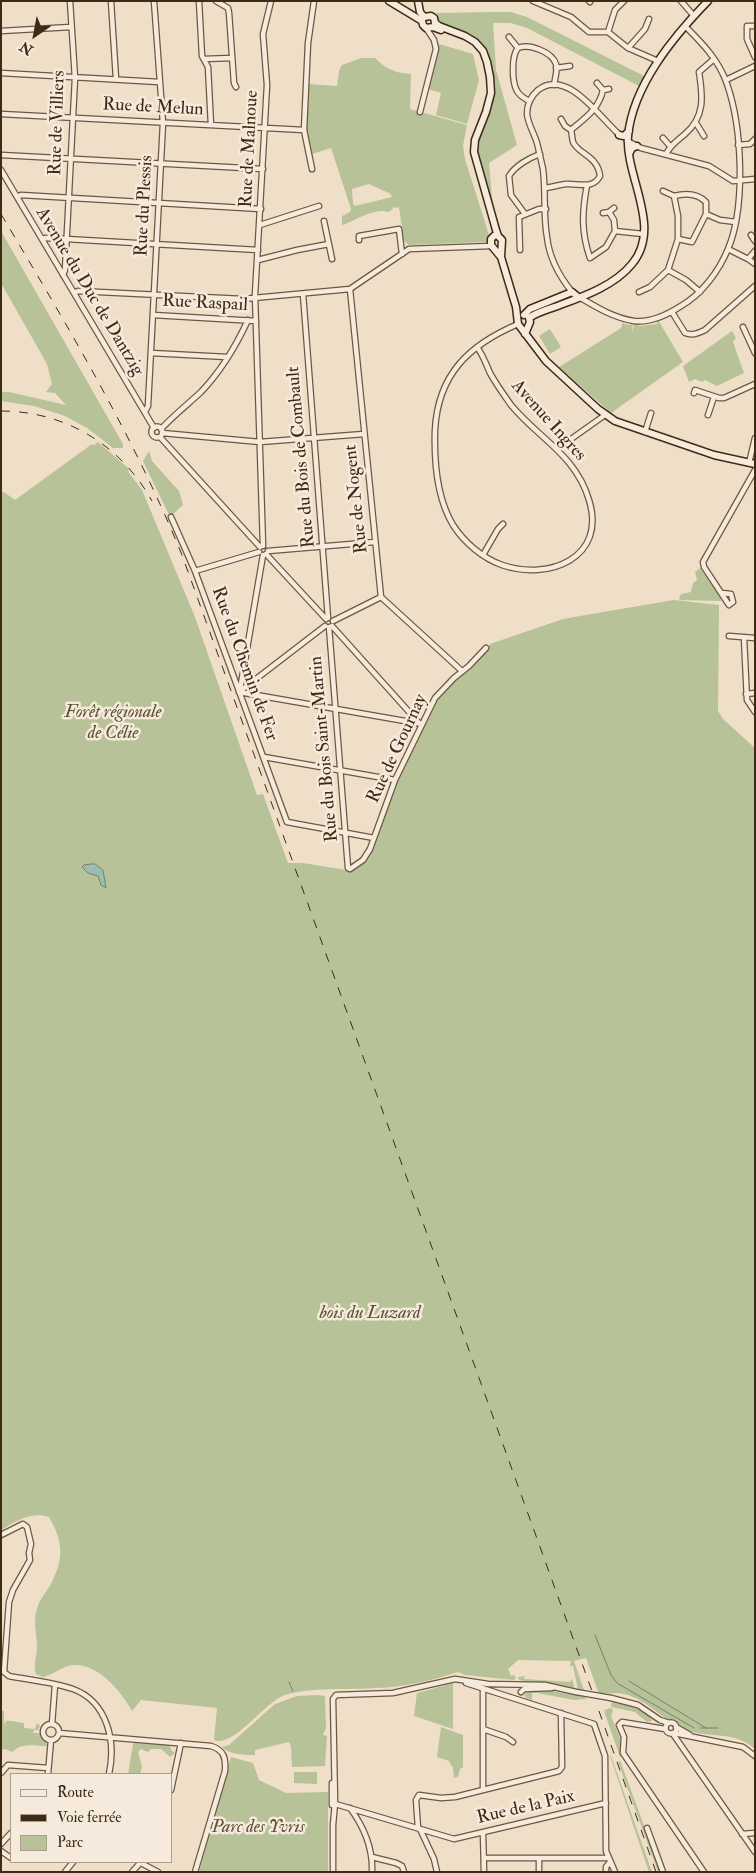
<!DOCTYPE html>
<html>
<head>
<meta charset="utf-8">
<style>
	body { margin:0 }
	#map { position:relative; width:756px; height:1873px; overflow:hidden; background:#f0dfc8; font-family:"IM FELL Double Pica",serif }
	canvas { display:block }
	.frame { position:absolute; inset:0; border:2px solid #3d2b16; pointer-events:none }
	.legend { position:absolute; left:10px; top:1773px; width:162px; height:90px; box-sizing:border-box; background:#f5eadb; border:1px solid #ab9e8c; margin:0; padding:6px 9px; list-style:none; font-size:15px; color:#3d2b16 }
	.legend li { display:flex; align-items:center; gap:10px; height:25px }
	.legend b { width:25px; border:1px solid #ab9e8c }
	.north { position:absolute; left:10px; top:10px; width:50px; height:50px; -webkit-text-stroke:4px #f5eadb; paint-order:stroke; rotate:213deg; font-size:14px; font-weight:700; line-height:20px; text-align:center; color:#3d2b16 }
	.north::after { content:''; display:block; margin:auto; width:18px; height:22px; background:#3d2b16; clip-path:polygon(50% 0,100% 100%,50% 72%,0 100%) }
</style>
</head>
<body>
<div id="map">
<canvas width="756" height="1873"></canvas>
<div class="frame"></div>
<ul class="legend">
<li><b style="height:6px;background:#f5eadb"></b>Route</li>
<li><b style="height:6px;background:#3d2b16"></b>Voie ferrée</li>
<li><b style="height:14px;background:#b7c298"></b>Parc</li>
</ul>
<div class="north">N</div>
</div>
<script>
const ctx = document.querySelector('canvas').getContext('2d');
ctx.lineJoin = 'round';
function fill(path, color) { ctx.fillStyle = color; ctx.fill(path, 'evenodd'); }
function strokePath(path, color, width, dash) { ctx.strokeStyle = color; ctx.lineWidth = width; ctx.lineCap = dash ? 'butt' : 'round'; ctx.setLineDash(dash || []); ctx.stroke(path); }
function drawText(font, color, halo, rows, align = 'center') {
  ctx.font = font + ' "IM FELL Double Pica",serif'; ctx.lineWidth = 5; ctx.setLineDash([]); ctx.textBaseline = 'middle'; ctx.strokeStyle = halo; ctx.fillStyle = color; for (const [text, x, y, turn = 0] of rows) {
    ctx.save(); ctx.translate(x, y); ctx.rotate((+turn || 0) * Math.PI / 180); ctx.textAlign = isNaN(turn) ? turn : align; if (halo) ctx.strokeText(text, 0, 0); ctx.fillText(text, 0, 0); ctx.restore();
  }
}
fill(new Path2D(`
	M492 12H511L527 17 646 77 641 87 527 28 511 23H493L496 70 517 145 489 163 492 197 498 225 477 160 476 146 492 103 484 48 475 39 439 23 437 13Z
	M439 44 473 54 479 80 467 124 436 115 441 93 428 89 438 54Z
	M361 58H375C385 69 396 73 411 74L410 109 467 125 463 146 465 159 489 235 486 242 409 245 404 241 399 207 394 208V206L392 210 388 212C375 207 355 221 342 225V216L350 212 351 209 331 148 312 154 307 129 309 84 337 86 339 71 342 65ZM369 184 391 194 392 197 355 206 353 204 352 189Z
	M1 231 123 444V448H113L87 428 65 416 34 406 1 401V392H9L66 405 55 393 46 392 52 384 47 364 1 283Z
	M658 320 683 362 611 413 559 367 621 328 623 321 624 324 631 325V323H633L632 332 635 323H638L639 326 657 324V321Z
	M550 329 561 347 550 354 539 336Z
	M732 331 736 338 733 342 744 373 717 386 705 380 702 382 695 379 689 382 683 366Z
	M98 442 128 468 129 473 142 490 195 617 257 795 263 794 288 863H303L352 871 365 860 375 844 402 769 437 698 456 677 470 668 490 644 563 619 603 612 674 600 719 605 718 711 723 719 755 748V1749C734 1730 710 1739 686 1730 662 1721 644 1695 618 1693 612 1693 605 1694 599 1694L586 1658 574 1661 584 1690H578L573 1666H570L571 1661 518 1660 508 1669 511 1676 514 1675 516 1678 514 1680 465 1675 458 1672C429 1681 407 1687 376 1688 349 1690 311 1687 285 1695 263 1703 234 1748 214 1740L217 1708 141 1700 132 1711C121 1691 95 1659 68 1666 59 1669 52 1675 43 1677L36 1674C33 1664 37 1657 37 1647 37 1632 32 1620 38 1606 40 1599 46 1592 50 1586 64 1559 64 1543 49 1517 32 1511 16 1521 1 1530V493L4 492 15 500 92 444 94 445Z
	M149 451 152 461 179 491 183 505 170 517 143 461Z
	M700 568 720 597 721 601 680 600 679 598 681 594 691 592 693 583 697 580 695 572Z
	M525 1676 524 1679 570 1682 572 1679 575 1689 519 1680 518 1677Z
	M453 1683V1729L414 1716 417 1693Z
	M552 1691 585 1697 586 1699 574 1700 537 1693H532V1700L526 1698 524 1695 527 1692Z
	M317 1695 325 1696 326 1728 323 1735 327 1736 325 1766 292 1767 291 1747 289 1742 255 1750V1755C245 1755 229 1755 222 1747L229 1745 275 1704 297 1696Z
	M612 1701 634 1707 651 1717 652 1721 647 1722 635 1712 611 1707Z
	M611 1708 613 1710 611 1716 621 1741 620 1757 604 1711 607 1713 604 1710Z
	M1 1711H4V1725L6 1721C12 1720 17 1723 24 1723V1728L35 1729 37 1723 40 1726 38 1730H34L33 1733H39L48 1746C36 1746 22 1742 12 1752L5 1749 1 1750Z
	M441 1727 463 1735V1767L460 1769 458 1777 454 1778 453 1768 449 1761 437 1757Z
	M134 1743 168 1745 171 1748V1750L175 1753 170 1757 161 1749H151L148 1752 141 1749 138 1752 142 1766 140 1774H128L133 1744Z
	M610 1756H611L652 1872H649Z
	M231 1757 253 1763 259 1780 286 1793 328 1792V1872H199Z
	M621 1761V1763L661 1872H658L618 1762Z
	M294 1772H317V1784L294 1783Z`), '#b7c298');
const water = new Path2D(`
	M95 864 103 870 106 888 101 885 98 876 88 873 82 867 84 865Z`);
fill(water, '#9bbdb0');
strokePath(water, '#758372', 1);
strokePath(new Path2D(`
	M595 1635 611 1675 617 1683 694 1728
	M629 1681 706 1728
	M289 1682 293 1691
	M700 1728H718`), '#758372', 1);
const street = new Path2D(`
	M111 1 116 79
	M199 1 202 56 208 67 211 125
	M216 1 228 8 229 13 234 83 236 87
	M533 1 571 17 589 32H608L628 48 658 61
	M589 1 590 2
	M681 1 694 16
	M755 26H747V39L755 57
	M1 31 71 27
	M608 32 615 10 624 1
	M509 37 518 48
	M628 48 645 29 649 19
	M204 59 232 58
	M556 68 570 66
	M1 73 159 82
	M726 80 755 66
	M597 83 603 90 609 89
	M530 101C525 99 520 96 517 91 512 82 511 56 518 48 529 43 552 52 556 64 558 70 555 78 554 85
	M420 112 436 49 434 40 426 28
	M1 114 304 130
	M696 123 704 136
	M571 130C585 118 599 109 603 90
	M663 138 670 146
	M627 141 641 148 709 166 733 181 755 179
	M738 145 750 144 755 139
	M666 154C671 144 677 141 685 134 705 117 703 97 699 72L714 59
	M1 155 263 169
	M312 169 304 130 308 43 314 1
	M1 170 154 428
	M587 185C582 212 581 232 590 258L606 247 615 231 643 234
	M545 188C552 187 559 185 566 184 578 183 593 190 600 176 598 156 578 154 573 142 572 138 572 134 571 130L565 126 561 119
	M663 191 674 196 678 216V239L668 270 686 280 700 292
	M674 196C686 193 697 193 706 202V214L692 242 678 239
	M17 197 21 195 261 209
	M609 212 614 220 615 231
	M603 213 609 212 614 208
	M525 214 511 195 509 176C515 166 529 158 540 154
	M706 214 720 220 736 222
	M324 221 332 259
	M260 225 319 206
	M751 235 755 241
	M42 239 46 238 66 239 258 250
	M359 240V236L399 229 402 254
	M728 249 748 259 755 264
	M520 250 519 217 539 209H546
	M748 259 755 251
	M258 260 297 250 329 244
	M63 275 65 270 75 78 70 1
	M350 289 381 597 462 671
	M572 292C560 277 549 257 547 237 543 215 546 192 543 169 541 160 539 151 537 143 534 133 528 124 527 114 527 105 531 96 538 90 568 67 601 120 621 136
	M639 292 650 287 668 270
	M74 293 78 291 243 299 350 289 409 249 491 246
	M303 294 328 618
	M579 297C596 307 614 318 634 321 651 323 667 315 681 306 702 294 719 271 728 249 746 206 742 127 727 84 719 60 702 43 685 26
	M672 312 685 333C693 336 698 333 705 330L755 286
	M153 315 256 321
	M743 327 755 353
	M477 347C483 355 486 364 490 373 496 384 504 395 511 405 538 438 576 455 589 500 607 558 549 581 502 565 482 558 464 542 453 525 436 497 434 461 435 430 438 374 469 345 518 324
	M151 353 227 357
	M694 393 695 390 719 398H724L755 384
	M145 412 148 406 163 123 154 1
	M708 415 714 397
	M151.5 432a5.5 5.5 0 1 1 11 0a5.5 5.5 0 1 1-11 0Z
	M161 429C173 416 188 404 201 392 221 371 236 346 248 320
	M645 432 651 413
	M162 433 260 442 364 434
	M160 437 260 547
	M557 449 605 415
	M749 463 755 438
	M171 517 195 571 287 822 374 838
	M263 546 255 295 267 85 263 34 271 1
	M268 551 375 542
	M266 554 326 619
	M483 555 498 529 503 524
	M195 571 259 552
	M722 593 731 594 733 602 729 605 704 567 703 562 755 470
	M333 621 381 597
	M332 626 419 723
	M329 627 348 868 350 869 363 860 370 849 395 780 435 698 454 678 469 666 486 648
	M729 636 755 638
	M744 638 747 700 755 712
	M240 690 263 555
	M239 692 422 724
	M239 692 325 626
	M746 694 755 693
	M264 757 395 780
	M1 1535 23 1524 27 1527 31 1544 29 1553 30 1560 13 1590 9 1602 4 1672 9 1676C30 1680 53 1682 73 1689 108 1702 116 1742 109 1774
	M466 1683 594 1724 605 1756 606 1851 615 1872
	M521 1692 524 1689 552 1688
	M611 1698 638 1705 660 1720 669 1723
	M665.5 1728a5.5 5.5 0 1 1 11 0a5.5 5.5 0 1 1-11 0Z
	M52 1724 55 1685
	M43 1732a8 8 0 1 1 16 0a8 8 0 1 1-16 0Z
	M676 1727 690 1735
	M483 1729 506 1737 513 1742
	M665 1729 622 1722 619 1725 624 1737 623 1753 704 1872
	M59 1733 211 1746C224 1750 226 1758 225 1771L195 1872
	M674 1733 743 1747 755 1756
	M673 1734 755 1852
	M1 1773 8 1765 48 1768
	M48 1774 51 1740
	M332 1783V1805
	M483 1789V1688
	M171 1790 181 1743
	M332 1803 454 1839 606 1803
	M350 1808C364 1827 373 1849 372 1872
	M333 1823V1872
	M333 1825 335 1803 333 1699 336 1695 393 1693 455 1679 488 1684 545 1685 576 1692
	M418 1828 416 1800 419 1795 441 1798 455 1797 559 1771 562 1767 561 1713
	M647 1828 663 1872
	M420 1829 434 1859 437 1872
	M483 1833 484 1872
	M742 1834 755 1833
	M1 1844 11 1833
	M1 1851 11 1858
	M372 1857 396 1863 402 1866 404 1872
	M484 1858H608
	M539 1858V1872
	M141 1863 158 1872
	M65 1872 73 1862
	M132 1872 141 1862
	M606 1872V1867L610 1862`);
const secondary = new Path2D(`
	M389 1 422 21
	M418 1 420 12 424 17
	M424 17 431 16 434 18 435 23
	M422 21 423 25 426 28 433 27 441 30
	M435 23 439 26 465 36 475 42 483 51 487 62 490 77 491 93 486 112 475 140 474 152 496 230 498 236 502 240 501 257 516 307 518 324 546 361 598 409 615 421 714 455 755 464
	M619 135 624 136 629 131
	M629 154 632 148 637 146
	M494 236 491 239V245L500 256
	M524 315 530 309 572 292 578 297
	M529 318C537 312 550 309 560 305 585 296 615 285 632 264 663 227 625 177 628 136 633 85 674 36 708 1
	M525 334 530 322 529 318`);
strokePath(street, '#6a5842', 7);
strokePath(secondary, '#3d2b16', 9);
strokePath(street, '#f5eadb', 4.5);
strokePath(secondary, '#f5eadb', 6);
strokePath(new Path2D(`
	M1 214C67 325 133 435 182 555L592 1691
	M1 411C65 411 121 445 152 501
	M599 1711 656 1872`), '#3d2b16', 1, [9, 9]);
const streetBridge = new Path2D(`
	M576 1692 611 1698`);
strokePath(streetBridge, '#6a5842', 7, []);
strokePath(streetBridge, '#f5eadb', 4.5);
drawText('18px', '#3d2b16', '#f5eadb', [
	["Rue de Melun",153,108,3],
	["Rue de Villiers",58,123,-88],
	["Rue de Malnoue",250,149,-87],
	["Rue du Plessis",145,206,-87],
	["Avenue du Duc de Dantzig",89,292,59],
	["Rue Raspail",205,304,3],
	["Avenue Ingres",548,421,48],
	["Rue du Bois de Combault",302,457,-95],
	["Rue de Nogent",357,499,-96],
	["Rue du Chemin de Fer",244,664,70],
	["Rue du Bois Saint-Martin",325,749,-95],
	["Rue de Gournay",398,749,-65],
	["Rue de la Paix",526,1808,-13]
]);
drawText('italic 18px', '#5c5136', '#f5eadb', [
	["Forêt régionale",113,713],
	["de Célie",113,734],
	["bois du Luzard",370,1314],
	["Parc des Yvris",258,1828]
]);
</script>
</body>
</html>
